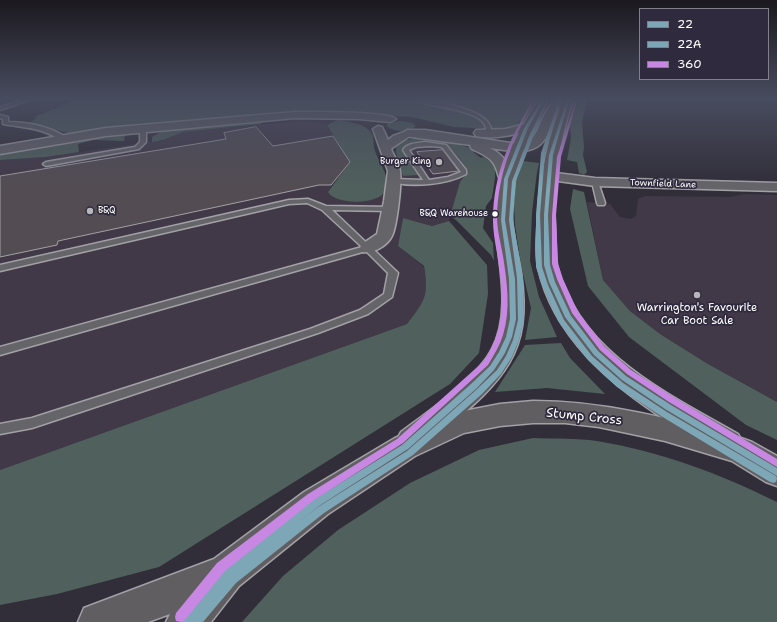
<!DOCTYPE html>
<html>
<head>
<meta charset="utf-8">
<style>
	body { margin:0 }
	#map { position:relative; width:777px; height:622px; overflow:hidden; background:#312e39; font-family:"Shantell Sans",sans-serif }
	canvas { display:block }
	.legend { position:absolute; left:639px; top:8px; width:130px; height:72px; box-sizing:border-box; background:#2f2a3d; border:1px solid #827f8b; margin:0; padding:5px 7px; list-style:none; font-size:12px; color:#fff }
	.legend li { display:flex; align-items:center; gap:8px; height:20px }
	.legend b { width:20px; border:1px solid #827f8b }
</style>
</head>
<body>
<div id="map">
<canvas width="777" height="622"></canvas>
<ul class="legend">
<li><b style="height:5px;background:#7da6b6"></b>22</li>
<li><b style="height:5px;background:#7da6b6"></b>22A</li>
<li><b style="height:5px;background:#c787e3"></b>360</li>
</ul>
</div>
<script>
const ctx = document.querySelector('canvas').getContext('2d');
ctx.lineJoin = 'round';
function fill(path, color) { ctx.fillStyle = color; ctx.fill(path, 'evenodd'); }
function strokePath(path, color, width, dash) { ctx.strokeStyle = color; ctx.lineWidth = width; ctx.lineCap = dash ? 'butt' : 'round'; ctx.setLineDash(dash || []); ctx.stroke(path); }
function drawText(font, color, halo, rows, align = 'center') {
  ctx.font = font + ' "Shantell Sans",sans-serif'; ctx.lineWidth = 3.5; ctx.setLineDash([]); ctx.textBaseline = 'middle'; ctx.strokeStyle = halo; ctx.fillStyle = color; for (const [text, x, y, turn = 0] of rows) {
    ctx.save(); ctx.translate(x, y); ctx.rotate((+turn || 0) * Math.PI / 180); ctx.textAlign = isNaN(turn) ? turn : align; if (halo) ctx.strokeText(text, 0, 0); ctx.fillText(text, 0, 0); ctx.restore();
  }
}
fill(new Path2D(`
	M302 121 315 122 327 125 350 162 328 192 353 201 375 199 386 190V176L418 175 403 149 406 147 433 143 444 144 459 157 468 170 460 182 449 221 432 226 403 218 398 246 424 267 427 288 424 302 407 324 0 470V160L46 157 163 140 183 132Z
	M744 194 777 195V402L708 364 660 334 630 311 603 280 587 202 610 204 620 217 631 219 636 216 638 199 645 196 731 197Z`), '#413848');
fill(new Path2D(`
	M75 100H535L514 130 454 127 412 117 336 112 285 114 75 135 29 123 37 118 34 117Z
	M579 100H587L582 122 584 147 583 155 587 172 584 175 579 173 577 162 567 160 571 138 570 125Z
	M338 120C347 122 362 123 369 130 375 136 373 141 374 147 377 162 392 175 385 191 379 205 335 205 328 192L350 162 327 125Z
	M258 121 262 124 183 132 163 140 152 142V137L164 130Z
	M401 121 413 123 416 126C408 133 393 132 386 126L389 123Z
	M125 134 124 141 94 140 78 144 79 152 46 157 0 160V155Z
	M425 138 450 142 477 150 473 152 481 158 484 157 495 165V178L492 198 486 206 483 228 493 243 494 261 491 255 456 220 450 216 460 182 468 170C448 141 441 139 406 147L403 149 419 175 403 176C394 146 388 140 425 138Z
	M523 161 539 163V164L537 172 532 213 530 261 539 297 557 337 525 340 531 308 521 265 515 225 514 204 515 185Z
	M573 189 584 192 603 280 630 311 660 334 708 364 777 402V440L746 425 629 337 588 286 570 209Z
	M403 218 432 226 449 221 487 265 488 294 479 353 450 384 159 567 57 594 0 605V470L407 324C425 300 429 297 424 266L398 246Z
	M561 343 570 358 605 394 547 388 495 392 525 345Z
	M533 438C554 439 577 438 597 441 662 452 718 473 777 502V622H242L283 576 338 530 410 483 479 450Z`), '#50605c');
const building = new Path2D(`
	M256 127 273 146 333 136 350 162 331 185H319L58 241 57 245 0 257V176L226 139 224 133Z
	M443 150 459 171 433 174 417 152Z`);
fill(building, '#534c53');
strokePath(building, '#a2a1a6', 1);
const lane = new Path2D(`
	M22 100H29L0 110V107Z
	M415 100C432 100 480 108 489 124 491 126 491 130 492 133L487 134C486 131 486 128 485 125 476 108 430 108 415 100Z
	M0 115 8 117V122C27 122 53 127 68 139 62 142 53 135 47 133 33 127 19 127 3 124V119L0 118Z
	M143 127 146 129V142L139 149 46 166 43 164 46 162 135 147 140 142V129Z
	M425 142 446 145 466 170V174C446 185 413 187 391 182L390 181 393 179 423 180 403 150C407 143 418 143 425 142ZM430 146 442 147 461 172 448 177 429 180 409 150 416 147Z
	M595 180 598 182 605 203 604 205H598L597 203 592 182Z
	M308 199 326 206 393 207V211H390L332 210 396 271 398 273 392 297 368 314 318 333 32 428 0 434V424L32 418 310 329 360 310 384 294 388 273 366 251 0 355V347L362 247 322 210 307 203 289 204 0 271V265L289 200Z`);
const street = new Path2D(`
	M378 126 382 127 388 140 393 136 407 131 412 134C408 138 398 143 391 149 394 156 399 164 400 171 402 182 397 226 392 236 387 246 373 254 362 252L360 248 362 244 377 234 384 201 388 171 373 129Z
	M548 172 595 178 777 183V191L595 186 543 179 541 176 543 173Z`);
const secondary = new Path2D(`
	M557 100H570C567 104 561 105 558 110 553 116 552 126 548 133 538 158 512 151 490 148 504 155 510 165 513 179L511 182 506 183 501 182C498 177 498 172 495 166 491 157 480 153 472 149L470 146 471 145 411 137 407 136 405 133 407 130H425L517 144C545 142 536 112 557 100Z
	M295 112C310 112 389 111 396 119L390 122 359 119 295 118 106 136 0 154V146L106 128Z
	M526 124 530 126 532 128 530 130C513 135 494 140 476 136L474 133 476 130 505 129Z`);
const primary = new Path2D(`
	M538 100H548C530 132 514 165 512 202 510 226 517 249 521 273 533 353 503 380 446 429 437 437 425 451 412 453 409 453 404 451 401 450L396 441 401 432C426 413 478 378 492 349 508 319 502 281 498 248 497 239 495 230 495 221 494 176 515 137 538 100Z
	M563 100H573C559 142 552 185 555 229 556 241 555 253 557 265 578 352 668 394 738 434L743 443 738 452C735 453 730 455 727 455 713 453 682 430 669 422 611 385 553 337 538 267 535 251 537 234 538 218 539 177 548 138 563 100Z`);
const highway = new Path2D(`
	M533 401C605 401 672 419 741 438L752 442 777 456V486L766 482 732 461 665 441 599 427 565 423H533L500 426 464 433 415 456 328 514 239 586 211 622H166L170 614 148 622H78L84 608 214 559 304 492 395 438 459 412 500 404Z`);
strokePath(lane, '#a2a1a6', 3);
strokePath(street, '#a2a1a6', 3);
strokePath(secondary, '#a2a1a6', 3);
strokePath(primary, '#a2a1a6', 3);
strokePath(highway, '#a2a1a6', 3);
fill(lane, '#656469');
fill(street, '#656469');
fill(secondary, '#656469');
fill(primary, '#615e62');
fill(highway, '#615e62');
fill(new Path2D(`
	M542 100H544L528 128 508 179 505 220 515 279 516 319 512 337 505 353 494 370 477 388 408 449 319 506 230 577 193 622H181L182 618 222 569 313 500 402 445 471 384 490 366 499 352 506 337 510 319 509 279 501 220 504 179 524 128Z
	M567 100H569L553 155 548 215 550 265 555 282 571 316 598 351 626 376 671 405 777 468V476L665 409 622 380 594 355 565 317 549 282 544 265V215L549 155Z`), '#7da6b6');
fill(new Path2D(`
	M559 100H561L545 153 540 215 542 267 548 285 564 320 592 356 623 383 667 412 776 476 777 478 776 482 773 483 770 482 661 416 617 387 588 360 558 321 542 285 536 267V215L541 153Z
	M550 103 551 104 535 132 516 181 513 220 523 278 524 320 519 340 512 357 501 374 482 394 413 455 324 513 236 583 203 622H191L192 618 228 575 318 507 407 451 476 390 497 370 506 356 513 340 518 320 517 278 509 220 512 181 531 132Z`), '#7da6b6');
fill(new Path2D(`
	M533 100H535C513 138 498 173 497 217 497 230 501 244 503 256 507 282 511 309 503 335 500 345 494 355 488 365L403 443 314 500 225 571 184 621 181 622 176 621 175 617 176 613 217 563 308 494 397 439 484 361C489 353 494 344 497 334 506 307 501 280 497 253 495 242 493 231 493 220 493 175 510 137 533 100Z
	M576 101 577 102 561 157 556 215 558 264 563 279 578 312 604 346 631 370 675 398 777 459V467L669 402 627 374 600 350 572 313 557 279 552 264V215L557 157 575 102Z`), '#c787e3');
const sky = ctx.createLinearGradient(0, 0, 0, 187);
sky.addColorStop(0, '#1b191f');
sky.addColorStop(0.53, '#484c5f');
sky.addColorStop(1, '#484c5f00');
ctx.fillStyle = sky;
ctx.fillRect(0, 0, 777, 187);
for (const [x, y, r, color] of [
	[439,162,4,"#b7b6ba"],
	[90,211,4,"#b7b6ba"],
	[495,214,3.5,"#fff"],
	[697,295,4,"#b7b6ba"]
]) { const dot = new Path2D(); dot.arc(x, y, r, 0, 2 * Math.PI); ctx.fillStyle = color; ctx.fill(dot); strokePath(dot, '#2f2a3d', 1.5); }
drawText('9px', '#fff', '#2f2a3d', [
	["Burger King",431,162],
	["B&Q",98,211,"left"]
], 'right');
drawText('9px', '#fff', '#2f2a3d', [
	["Townfield Lane",663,184,2]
]);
drawText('9px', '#fff', '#2f2a3d', [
	["B&Q Warehouse",488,214]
], 'right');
drawText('11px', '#fff', '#2f2a3d', [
	["Warrington's Favourite",697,308],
	["Car Boot Sale",697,321]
]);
drawText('13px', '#fff', '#2f2a3d', [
	["Stump Cross",584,417,6]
]);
</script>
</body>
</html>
